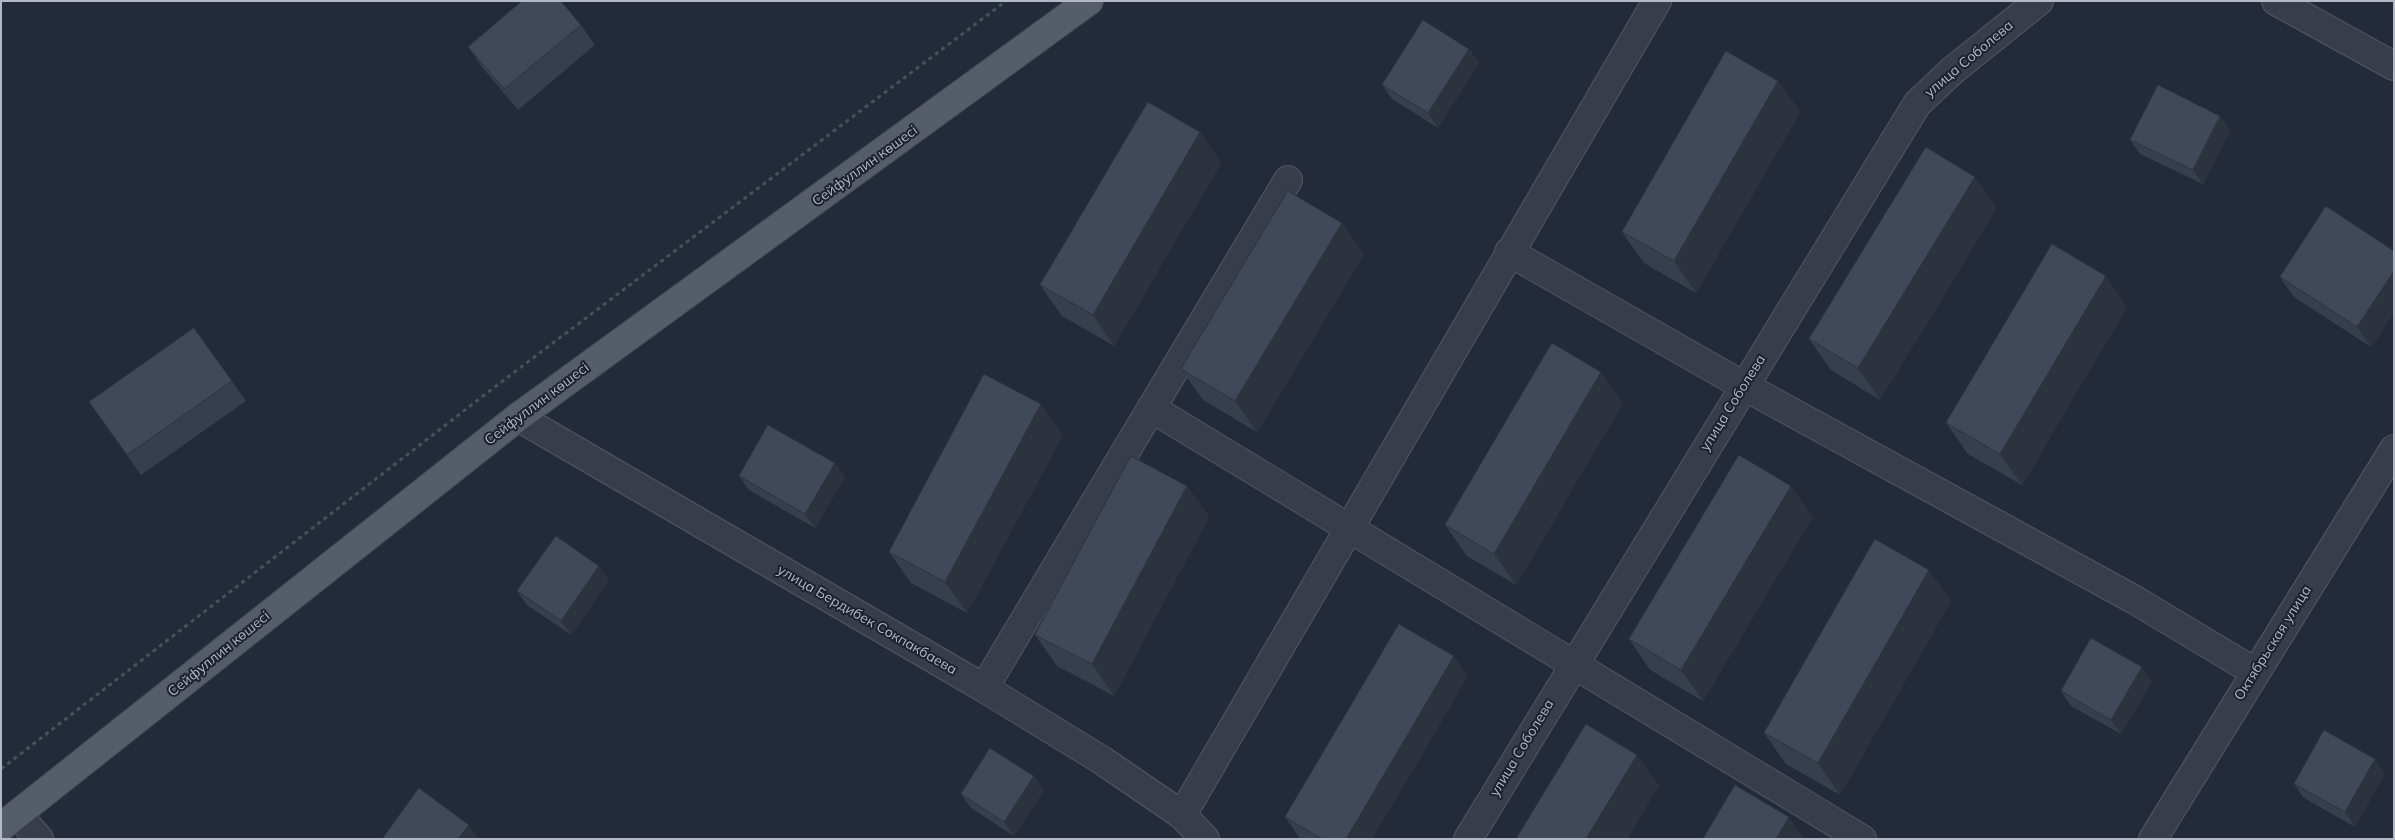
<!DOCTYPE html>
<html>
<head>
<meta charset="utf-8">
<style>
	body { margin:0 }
	#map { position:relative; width:2395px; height:840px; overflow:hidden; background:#232b3a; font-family:Mulish,sans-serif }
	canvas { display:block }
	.frame { position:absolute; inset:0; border:2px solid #b2b8c6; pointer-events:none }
</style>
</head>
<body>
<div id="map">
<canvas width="2395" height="840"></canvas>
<div class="frame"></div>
</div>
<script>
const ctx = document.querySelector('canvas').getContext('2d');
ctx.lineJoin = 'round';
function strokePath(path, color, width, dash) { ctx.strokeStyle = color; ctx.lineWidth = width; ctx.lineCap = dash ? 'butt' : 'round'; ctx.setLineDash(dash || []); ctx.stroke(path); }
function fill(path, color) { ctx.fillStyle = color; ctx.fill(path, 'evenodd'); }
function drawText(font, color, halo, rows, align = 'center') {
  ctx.font = font + ' Mulish,sans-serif'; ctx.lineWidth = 4; ctx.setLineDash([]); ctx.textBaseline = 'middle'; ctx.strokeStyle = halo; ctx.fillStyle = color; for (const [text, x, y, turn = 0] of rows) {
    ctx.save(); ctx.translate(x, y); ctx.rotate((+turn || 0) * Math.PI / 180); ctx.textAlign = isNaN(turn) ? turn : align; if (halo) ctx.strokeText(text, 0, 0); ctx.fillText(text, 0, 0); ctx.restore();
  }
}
const minor = new Path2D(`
	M2276 1 2394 66
	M1509 252 1744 386 2135 600 2255 672
	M1151 408 1862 839
	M518 417 984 688 1103 761 1182 815 1205 839
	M984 688 1288 180
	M18 815 39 839
	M1182 815 1657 1
	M1468 839 1917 104 1953 70 2039 1
	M2153 839 2394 449`);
const major = new Path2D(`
	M1 827 518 417 1089 1`);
strokePath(minor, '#525865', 30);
strokePath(major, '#404753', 30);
strokePath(new Path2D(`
	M1 769 496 386 1006 1`), '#435458', 3, [4, 4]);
strokePath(minor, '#373d4a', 28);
strokePath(major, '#555c6a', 28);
fill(new Path2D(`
	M581 25 595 45 518 110 482 67 468 47Z
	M1469 49 1479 63 1438 128 1392 99 1382 85Z
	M1778 81 1800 112 1696 293 1644 263 1622 232Z
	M2220 116 2230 130 2203 184 2140 154 2130 140Z
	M1200 132 1221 163 1114 346 1062 316 1040 285Z
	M1997 208 1880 400 1831 370 1809 339Z
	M2394 251V313L2371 347 2294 297 2280 277Z
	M1364 254 1257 432 1203 400 1181 369Z
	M2127 307 2022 485 1968 454 1946 423Z
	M194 328 246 401 141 475 89 402Z
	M1623 403 1516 585 1467 556 1445 525Z
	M1063 435 967 613 911 583 889 552Z
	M835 463 845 477 815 528 749 490 739 476Z
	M1187 486 1209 517 1114 696 1057 666 1035 635Z
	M1813 517 1703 701 1650 670 1629 639Z
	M609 580 571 635 527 605 517 591Z
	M1951 601 1840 795 1786 764 1764 733Z
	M1468 676 1372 839H1302L1299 837 1285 817Z
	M2152 681 2121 734 2071 706 2061 691Z
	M2385 773 2355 827 2304 798 2294 784Z
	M1044 790 1014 836 971 808 961 794Z`), '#363f4d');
fill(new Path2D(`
	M1469 49 1479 63 1438 128 1428 113Z
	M1778 81 1800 112 1696 293 1674 261Z
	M2220 116 2230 130 2203 184 2193 170Z
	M1200 132 1221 163 1114 346 1093 315Z
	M1975 177 1997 208 1880 400 1858 368Z
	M1342 223 1364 254 1257 432 1235 401Z
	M2394 271V313L2371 347 2357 327Z
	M2106 276 2127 307 2022 485 2000 454Z
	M1601 372 1623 403 1516 585 1494 554Z
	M1041 404 1063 435 967 613 945 582Z
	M835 463 845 477 815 528 805 514Z
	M1187 486 1209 517 1114 696 1092 664Z
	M1791 486 1813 517 1703 701 1681 670Z
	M599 566 609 580 571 635 561 621Z
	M1929 570 1951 601 1840 795 1818 763Z
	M1454 656 1468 676 1372 839H1346Z
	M2142 667 2152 681 2121 734 2111 720Z
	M1637 755 1659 786 1627 839H1586Z
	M2375 759 2385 773 2355 827 2345 812Z
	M1034 776 1044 790 1014 836 1004 822Z
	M1789 817 1804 839H1776Z
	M469 825 479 839H458Z`), '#2c333e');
const building = new Path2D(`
	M522 1H561L581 25 504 89 468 47Z
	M1423 20 1469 49 1428 113 1382 85Z
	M1726 51 1778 81 1674 261 1622 232Z
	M2158 85 2220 116 2193 170 2130 140Z
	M1148 102 1200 132 1093 315 1040 285Z
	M1926 147 1975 177 1858 368 1809 339Z
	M1288 191 1342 223 1235 401 1181 369Z
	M2326 206 2394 251V271L2357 327 2280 277Z
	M2052 244 2106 276 2000 454 1946 423Z
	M194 328 232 381 127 455 89 402Z
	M1552 343 1601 372 1494 554 1445 525Z
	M984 374 1041 404 945 582 889 552Z
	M768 425 835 463 805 514 739 476Z
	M1739 455 1791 486 1681 670 1629 639Z
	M1131 456 1187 486 1092 664 1035 635Z
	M556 536 599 566 561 621 517 591Z
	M1875 539 1929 570 1818 763 1764 733Z
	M1399 624 1454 656 1346 839H1322L1285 817Z
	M2091 638 2142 667 2111 720 2061 691Z
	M1586 724 1637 755 1586 839H1516Z
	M2324 730 2375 759 2345 812 2294 784Z
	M990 748 1034 776 1004 822 961 794Z
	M1735 785 1789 817 1776 839H1703Z
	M419 788 469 825 458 839H384L383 838Z`);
fill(building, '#3f4959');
strokePath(building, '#2c333e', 1);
drawText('14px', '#b2b8c6', '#1c232f', [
	["улица Соболева",1969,59,-40],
	["Сейфуллин көшесі",865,166,-36],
	["улица Соболева",1733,403,-58],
	["Сейфуллин көшесі",537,404,-37],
	["улица Бердибек Сокпакбаева",867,620,30],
	["Октябрьская улица",2273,643,-58],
	["Сейфуллин көшесі",219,654,-39],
	["улица Соболева",1522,748,-59]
]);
</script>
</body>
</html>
